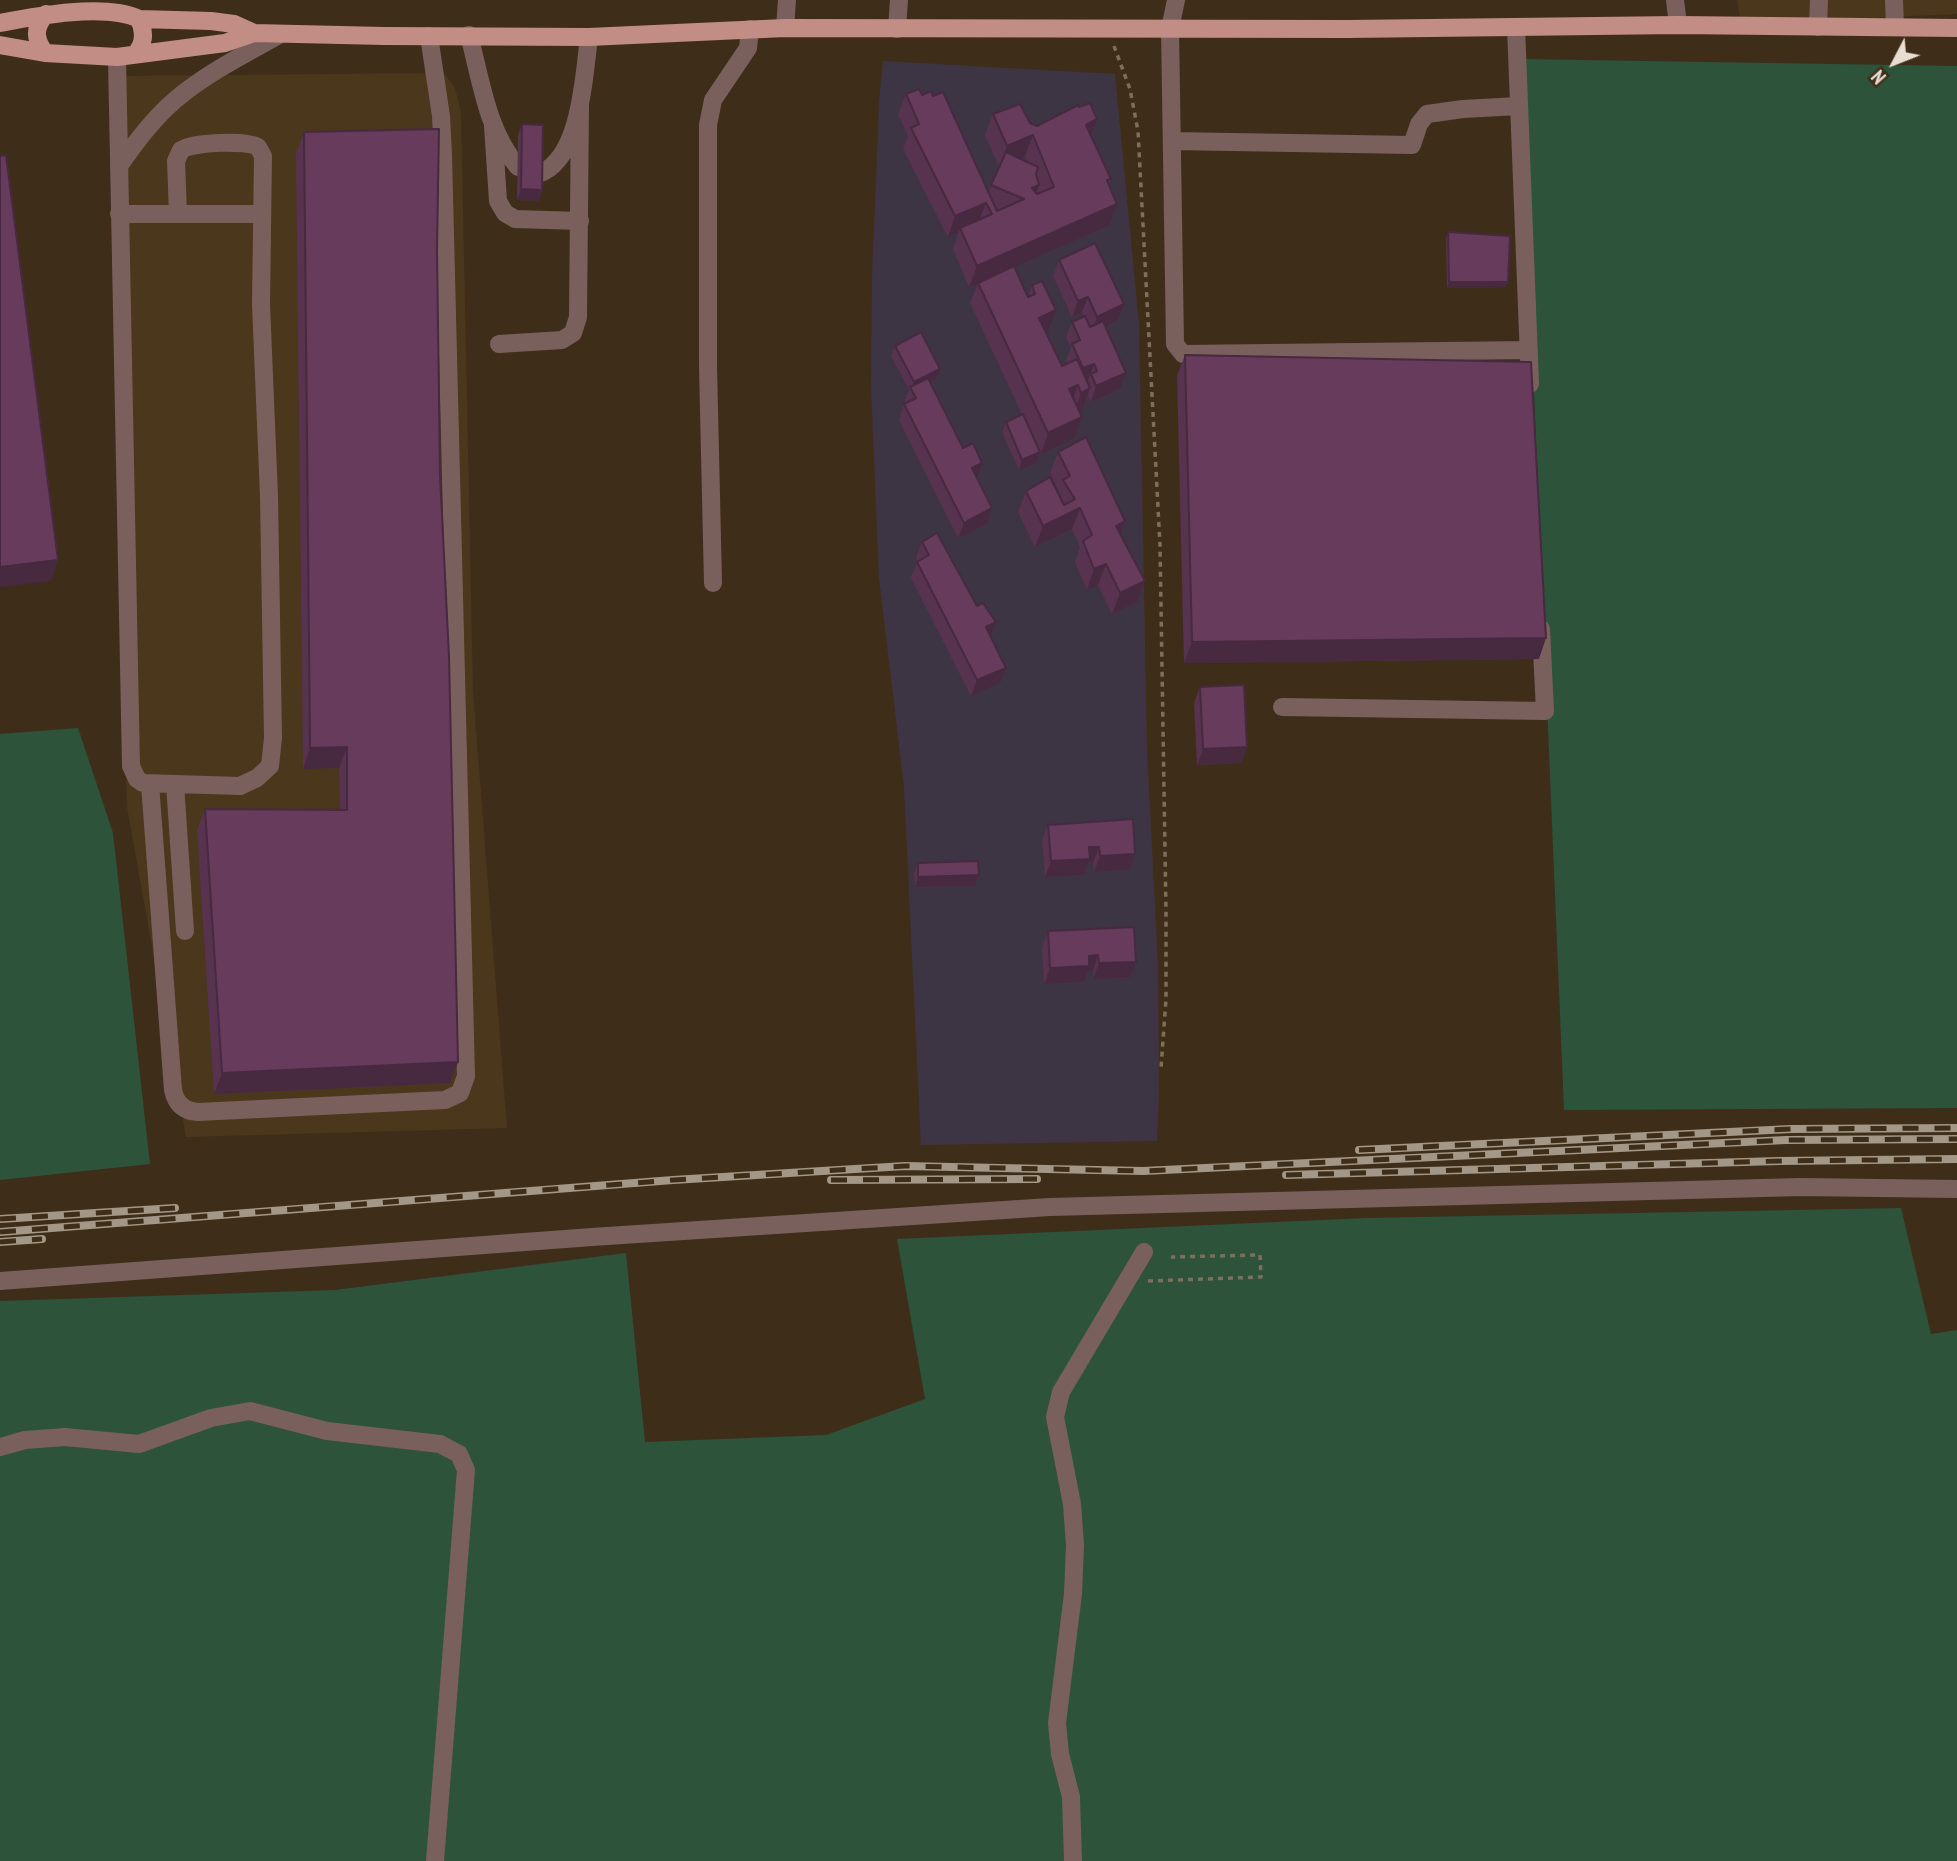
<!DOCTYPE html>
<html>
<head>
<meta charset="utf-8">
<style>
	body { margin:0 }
	#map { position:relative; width:1957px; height:1861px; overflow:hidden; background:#3e2e19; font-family:"PT Sans Narrow",sans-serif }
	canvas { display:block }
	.north { position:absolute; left:1859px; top:28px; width:70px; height:70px; -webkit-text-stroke:5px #3e2e19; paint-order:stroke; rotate:228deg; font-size:19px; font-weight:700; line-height:28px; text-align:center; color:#e8ded1 }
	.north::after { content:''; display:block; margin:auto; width:24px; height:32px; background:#e8ded1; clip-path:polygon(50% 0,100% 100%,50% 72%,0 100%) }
</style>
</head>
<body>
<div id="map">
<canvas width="1957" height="1861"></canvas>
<div class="north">N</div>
</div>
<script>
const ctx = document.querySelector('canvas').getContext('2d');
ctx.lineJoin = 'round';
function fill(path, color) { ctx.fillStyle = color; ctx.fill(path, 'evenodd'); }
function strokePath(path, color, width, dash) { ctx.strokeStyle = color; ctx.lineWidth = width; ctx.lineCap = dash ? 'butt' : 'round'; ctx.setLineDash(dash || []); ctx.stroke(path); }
fill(new Path2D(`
	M1737 0H1957V14L1846 19 1740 18Z
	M444 73 455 88 461 113 473 691 507 1128 186 1137 127 807 108 76Z`), '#4b371b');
fill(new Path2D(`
	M883 61 1115 74 1139 324 1147 749 1158 965 1159 1096 1157 1141 921 1145 904 787 879 578 871 385 872 279 879 103Z`), '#3e3544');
fill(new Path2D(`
	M1520 59 1957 66V1108L1564 1110Z
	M78 728 113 833 150 1164 0 1180V734Z
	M1901 1208 1931 1334 1957 1330V1861H0V1301L335 1290 626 1253 645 1442 826 1435 925 1399 897 1239 1366 1218Z`), '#2d533b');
strokePath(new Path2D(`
	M1114 46 1130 89 1138 131 1160 545 1166 912V999L1161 1068
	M1148 1281 1261 1277 1260 1255 1171 1257`), '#7d6f5d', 3.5, [5, 5]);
strokePath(new Path2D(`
	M1176 0 1170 29 1175 344 1183 354 1529 350
	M1675 0 1678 25
	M1894 0 1895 27
	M1516 27 1530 384
	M1818 27 1819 0
	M785 28 787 0
	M897 29 899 0
	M469 35C481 80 487 131 518 167
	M117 57 131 766 137 779 143 783 240 786 257 778 270 766 273 738 269 496 261 304 263 156 258 147C246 140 193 142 181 150L176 161 178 214
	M493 126 498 201 505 213 515 219 580 221
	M1172 141 1412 145 1419 124 1427 114 1463 109 1519 106
	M119 166C136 142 153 119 175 100 207 73 245 54 281 34
	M538 174C581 160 584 75 589 37
	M119 214H262
	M499 344 562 340 573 333 578 317 580 105
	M713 583 708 366V125L713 100 748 48 750 29
	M1282 707 1545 711 1541 629
	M150 784 173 1090C176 1104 184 1111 198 1112L445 1100 460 1093 466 1076 443 155 441 116 429 36
	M175 784 185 931
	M0 1281 592 1237 1050 1207 1800 1187 1957 1189
	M0 1447 25 1440 65 1437 139 1444 211 1418 250 1411 327 1431 440 1444 459 1454 466 1470 435 1861
	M1073 1861 1071 1797 1060 1754 1057 1723 1073 1594 1075 1545 1072 1504 1055 1417 1061 1392 1144 1252`), '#7a605c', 18);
strokePath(new Path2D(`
	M0 23C37 16 105 3 139 19L211 21 234 24 254 33 384 36 589 37 785 28 1348 29 1678 25 1957 28
	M0 45 45 53 117 57 225 43 254 33
	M45 53C34 38 34 28 46 14
	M134 55C145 45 145 32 139 19`), '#c18d84', 18);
const rail = new Path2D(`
	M1359 1150 1791 1129 1957 1128
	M1286 1175 1779 1161 1957 1159
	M831 1180 1037 1179
	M0 1219 175 1208
	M0 1232 673 1180 905 1166 1143 1171 1786 1140 1957 1139
	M0 1242 42 1239`);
strokePath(rail, '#a39787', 8);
strokePath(rail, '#3e2e19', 5, [16]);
fill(new Path2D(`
	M906 94 922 95 989 192 999 166 985 135 993 114 1030 123 1037 126 1091 136 1111 179 1109 185 1117 204 1110 225 1014 267 1028 297 1032 285 1042 281 1048 331 1046 332 1062 366 1068 363 1066 360 1071 348 1066 337 1072 322 1084 316 1082 312 1072 317 1053 276 1059 260 1118 320 1105 326 1126 373 1120 389 1091 402 1088 396 1083 409 1080 411 1082 417 1075 438 1041 454 1040 452 1036 463 1019 470 1002 432 1006 422 1022 414 970 303 978 283 969 287 953 249 959 232 948 237 903 149 908 136 898 115ZM1025 156 1028 162 1019 159Z
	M522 124 542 190 539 201 517 200 518 135Z
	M304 132 437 249 440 475 458 1062 450 1083 214 1094 197 830 205 809 340 810 339 768 303 769 296 153Z
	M1448 232 1506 287 1447 288 1446 238Z
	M895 346 940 369 936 379 930 382 963 448 982 463 977 477 992 508 987 524 958 538 899 420 909 389 891 356Z
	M1185 355 1539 659 1184 663 1177 376Z
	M1058 452 1125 521 1120 534 1137 602 1112 614 1098 585 1087 590 1075 562 1080 547 1072 529 1035 547 1018 512 1026 491 1058 494 1059 491 1050 473Z
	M922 542 977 606 996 622 991 636 1000 683 971 696 911 578 917 562 918 561 916 558Z
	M1200 687 1247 747 1241 763 1197 765 1194 703Z
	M1048 825 1135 854 1130 870 1094 872 1093 863H1089L1084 875 1045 877 1042 840Z
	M918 863 979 875 975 886 915 887 914 874Z
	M1134 927 1130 977 1093 979V971H1088L1084 982 1044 984 1042 947 1048 931Z`), '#58334f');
fill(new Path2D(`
	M1097 119 1089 140 1086 125Z
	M1033 135 1025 156 1000 167 1007 146Z
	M1039 185 1032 205V188Z
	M521 189 542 190 539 201 517 200Z
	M986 203 978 223 960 228 959 232 948 237 955 216Z
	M1117 204 1110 225 969 287 977 266Z
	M1449 282H1508L1506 287 1447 288Z
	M1088 297 1082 312 1072 317 1078 301Z
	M1124 304 1118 320 1092 333 1097 317Z
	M1056 310 1048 331 1032 338 1039 318Z
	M1094 364 1088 380 1077 384 1083 368Z
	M940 369 936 379 912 392 911 390 914 382Z
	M1126 373 1120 389 1091 402 1096 386Z
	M1078 385 1070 406 1069 389Z
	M1090 388 1083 409 1074 414 1081 393Z
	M1082 417 1075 438 1041 454 1048 433Z
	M1040 452 1036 463 1019 470 1022 460Z
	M982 463 977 479 972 468Z
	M992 508 987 524 958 538 964 523Z
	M1080 508 1072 529 1035 547 1043 526Z
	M1125 521 1117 542 1116 526Z
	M58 560 51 581 0 587V567Z
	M1106 564 1098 585 1087 590 1094 569Z
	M1145 581 1137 602 1112 614 1120 593Z
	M996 622 990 638 986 627Z
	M1546 638 1539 659 1184 663 1192 642Z
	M1006 668 1000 683 971 696 977 680Z
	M347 747 339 768 303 769 310 748Z
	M1247 747 1241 763 1197 765 1203 749Z
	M1089 847H1099L1093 863H1089L1084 875 1045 877 1051 861Z
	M1135 854 1130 870 1094 872 1100 856Z
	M979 875 975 886 915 887 918 877Z
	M1098 955 1093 971H1088L1084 982 1044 984 1050 968 1089 956Z
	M1136 962 1130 977 1093 979 1099 963Z
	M458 1062 450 1083 214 1094 222 1073Z`), '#472940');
const building = new Path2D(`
	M919 89 922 95 931 91 933 96 943 92 997 211 1024 199 991 185 1006 152 1038 167 1036 174 1039 185 1032 188 1037 194 1054 187 1033 135 1007 146 993 114 1020 104 1030 123 1037 126 1078 105 1079 107 1090 103 1097 119 1086 125 1111 179 1107 180 1117 204 977 266 960 228 992 214 986 203 955 216 911 128 919 124 906 94Z
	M522 124 543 125 542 190 521 189Z
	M439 129 437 249 440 475 449 656 458 1062 222 1073 205 809 347 810V747L310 748 304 132Z
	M6 155 58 560 0 567V156Z
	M1448 232 1510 236 1508 282H1449Z
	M1095 243 1124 304 1097 317 1088 297 1078 301 1059 260Z
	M1014 266 1028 297 1035 294 1032 285 1042 281 1056 310 1039 318 1062 366 1077 359 1090 388 1081 393 1078 385 1069 389 1082 417 1048 433 978 283Z
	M1085 316 1090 327 1103 321 1126 373 1096 386 1091 374 1097 371 1094 364 1083 368 1072 344 1080 340 1072 322Z
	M921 332 940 369 914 382 895 346Z
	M1185 355 1531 362 1546 638 1192 642Z
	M928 378 963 448 973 443 982 463 972 468 992 508 964 523 904 404 916 398 910 387Z
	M1023 414 1040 452 1022 460 1006 422Z
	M1086 437 1125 521 1116 526 1145 581 1120 593 1106 564 1094 569 1083 541 1092 535 1080 508 1043 526 1026 491 1050 477 1064 505 1075 499 1063 480 1070 476 1058 452Z
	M937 533 977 606 983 603 996 622 986 627 1006 668 977 680 917 562 929 555 922 542Z
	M1244 685 1247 747 1203 749 1200 687Z
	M1133 819 1135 854 1100 856 1099 847H1089L1090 859 1051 861 1048 825Z
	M978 861 979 875 918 877V863Z
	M1134 927 1136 962 1099 963 1098 955 1089 956V966L1050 968 1048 931Z`);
fill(building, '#663b5c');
strokePath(building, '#472940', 2);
</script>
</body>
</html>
